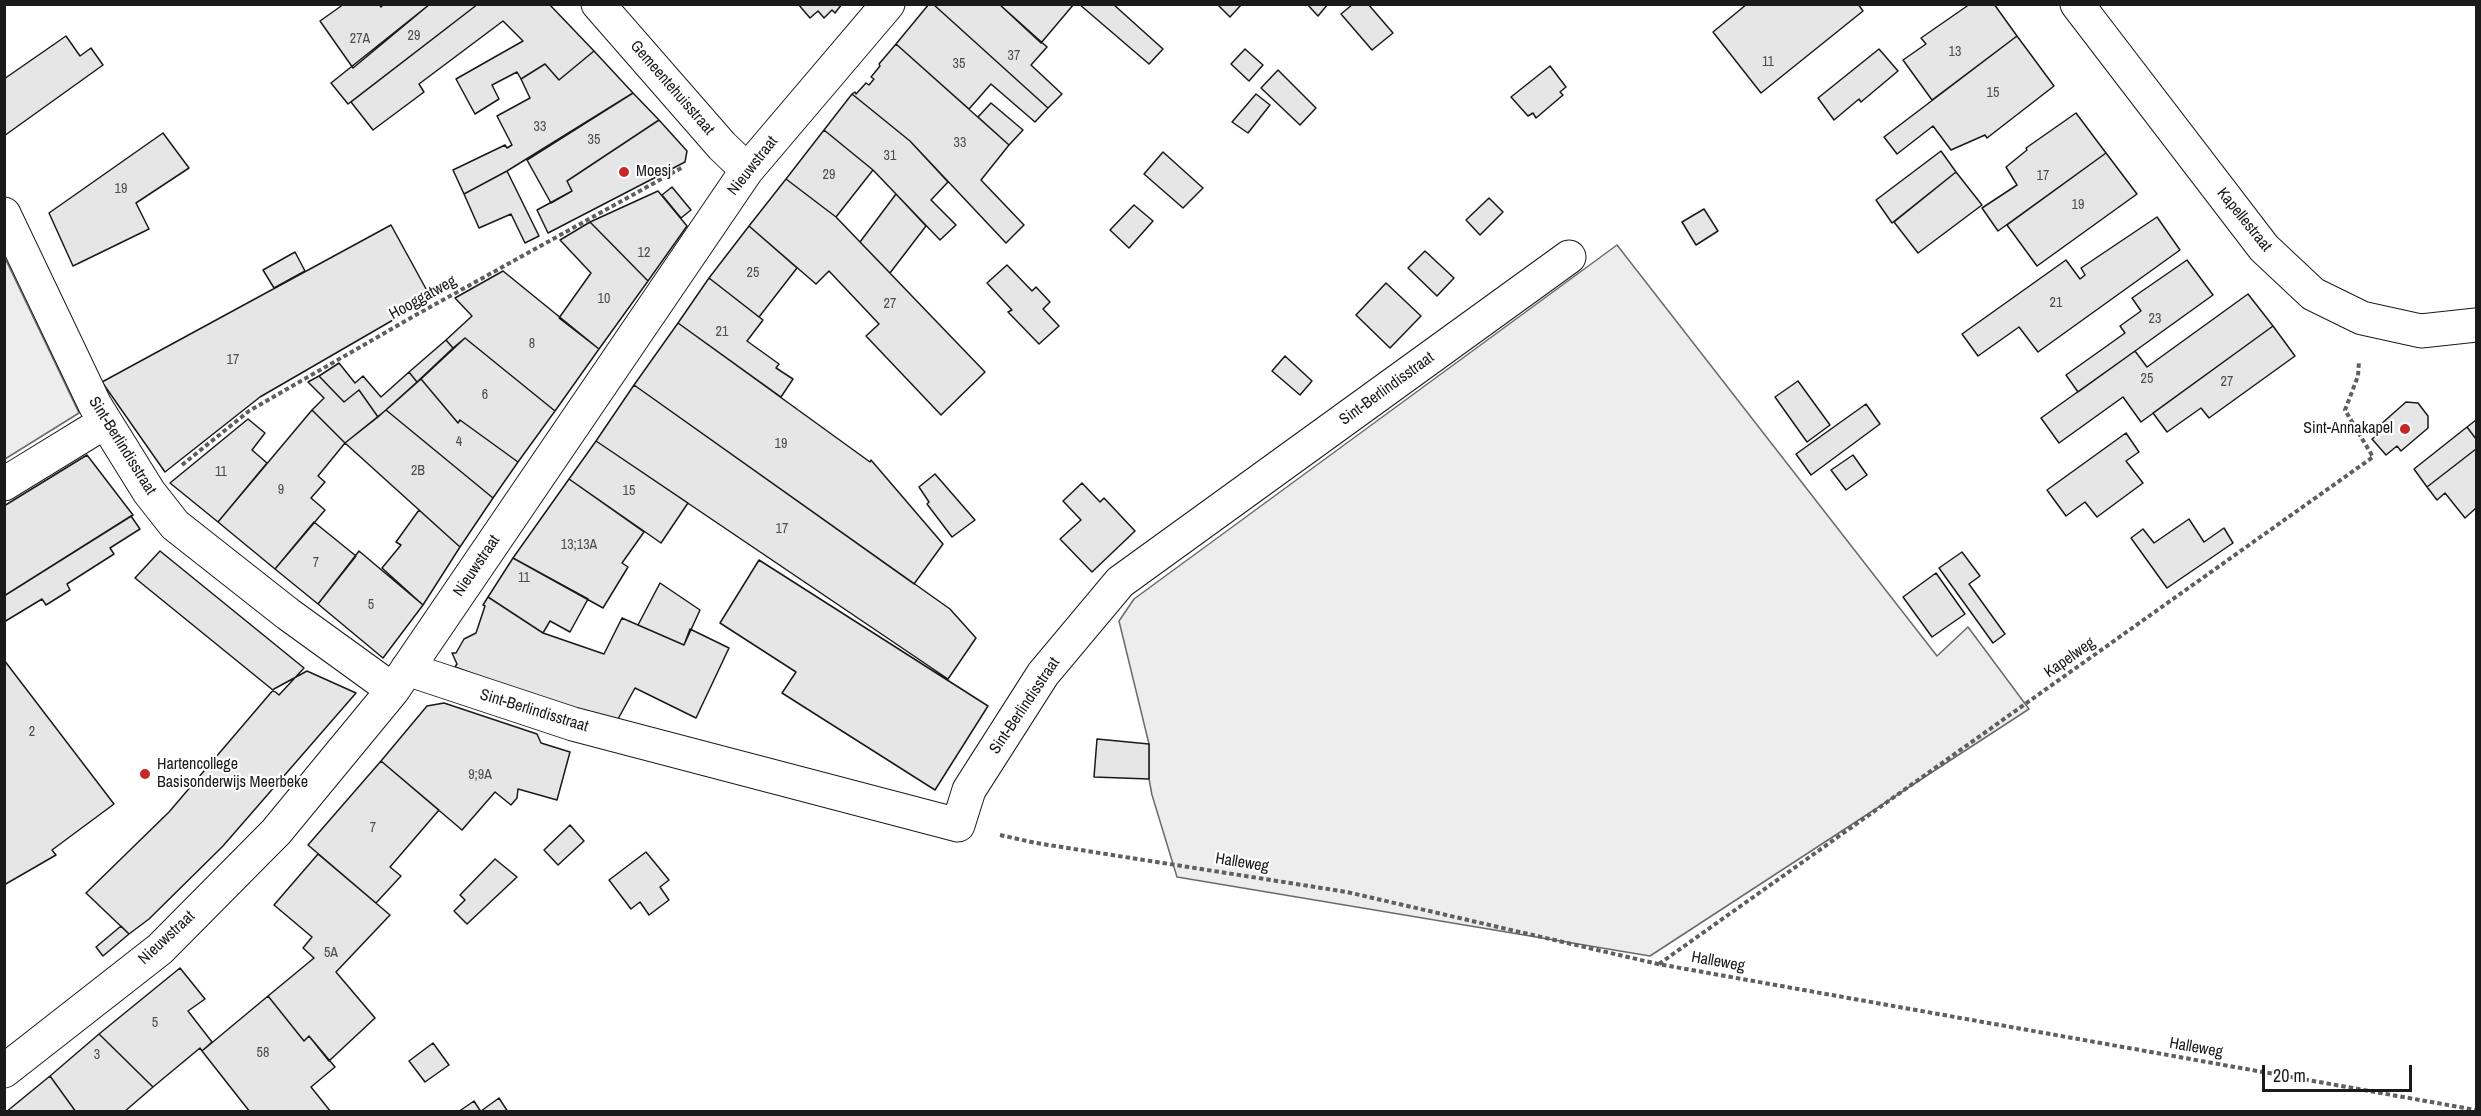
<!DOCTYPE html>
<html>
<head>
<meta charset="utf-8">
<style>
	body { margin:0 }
	#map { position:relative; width:2481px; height:1116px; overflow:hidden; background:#fff; font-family:"Archivo Narrow",sans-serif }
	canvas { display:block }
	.frame { position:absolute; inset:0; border:6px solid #1a1a1a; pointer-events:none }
	.scale { position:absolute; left:2262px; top:1065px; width:150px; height:27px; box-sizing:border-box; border:3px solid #1a1a1a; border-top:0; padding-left:8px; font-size:18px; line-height:21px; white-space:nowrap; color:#1a1a1a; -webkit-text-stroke:4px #fff; paint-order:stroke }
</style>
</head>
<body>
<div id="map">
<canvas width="2481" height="1116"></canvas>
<div class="frame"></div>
<div class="scale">20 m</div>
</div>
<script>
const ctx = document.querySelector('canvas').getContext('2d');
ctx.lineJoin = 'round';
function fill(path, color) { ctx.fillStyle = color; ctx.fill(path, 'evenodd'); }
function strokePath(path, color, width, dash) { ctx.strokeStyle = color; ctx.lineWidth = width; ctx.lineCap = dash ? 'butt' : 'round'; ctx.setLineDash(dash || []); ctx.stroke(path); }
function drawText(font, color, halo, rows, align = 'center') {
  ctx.font = font + ' "Archivo Narrow",sans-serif'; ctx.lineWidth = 4.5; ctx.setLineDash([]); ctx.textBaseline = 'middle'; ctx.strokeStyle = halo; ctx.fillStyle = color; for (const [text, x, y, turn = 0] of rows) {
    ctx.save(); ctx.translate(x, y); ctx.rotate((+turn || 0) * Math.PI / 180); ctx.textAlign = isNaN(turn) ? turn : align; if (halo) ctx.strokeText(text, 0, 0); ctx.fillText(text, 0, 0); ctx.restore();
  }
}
const built = new Path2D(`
	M1617 245 1937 656 1968 627 2029 709 1650 956 1177 877 1152 795 1149 779V744L1119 621 1134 599Z
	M4 256 79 413 5 459H4Z`);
fill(built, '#ededed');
strokePath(built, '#6a6a6a', 1.5);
const building = new Path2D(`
	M344 4H379L381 7 384 4H430L353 68 320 21Z
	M430 4H478L348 104 331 83Z
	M478 4H549L594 51 559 80 545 64 521 79 517 72 492 85 499 99 475 114 456 79 523 41 503 21 419 84 424 92 373 130 351 102Z
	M798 4H842L835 13 832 10 824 18 818 11 810 18Z
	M929 4H933L1048 108 1035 122 991 84 969 109 896 44Z
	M933 4H999L1047 47 1031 65 1062 94 1048 108Z
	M999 4H1074L1041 43Z
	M1079 4H1113L1163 49 1149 64Z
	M1217 4H1240L1241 5 1230 17Z
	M1307 4H1328L1318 16Z
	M1353 4H1368L1393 33 1372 50 1341 14Z
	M1747 4H1858L1863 11 1761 93 1713 32Z
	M1970 4H1994L2017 36 1932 100 1903 60 1926 44 1921 38Z
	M66 36 80 56 91 48 103 65 4 136V79Z
	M2017 36 2054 86 1987 138 1985 135 1951 150 1933 126 1897 154 1884 137Z
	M896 44 1009 145 981 180 1024 225 1006 243 910 141 852 94 855 92 856 94 866 83 869 85 874 79 871 77 880 66 879 64Z
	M1245 49 1263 65 1249 81 1231 64Z
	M1879 49 1898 71 1861 102 1859 99 1834 120 1818 98Z
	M594 51 633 93 507 171 464 194 453 170 505 145 507 148 512 145 497 116 530 98 521 79 545 64 559 80Z
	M1550 66 1566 87 1560 92 1563 95 1536 118 1533 113 1528 116 1511 97Z
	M1278 70 1316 108 1300 125 1261 88Z
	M633 93 659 120 567 181 572 191 551 203 527 160Z
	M852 94 910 141 948 182 931 200 956 225 940 240 873 170 824 130Z
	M1256 94 1270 105 1248 133 1232 122Z
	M991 103 1023 130 1009 145 978 117Z
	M2076 113 2106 153 1998 231 1982 208 2017 185 2006 167 2027 150 2026 148Z
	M659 120 687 151 685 162 548 233 537 210 572 191 567 181Z
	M824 130 873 170 836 217 786 179Z
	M163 133 189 168 136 203 149 229 73 266 49 213Z
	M1941 151 1956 172 1892 223 1876 200Z
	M1163 152 1203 188 1183 208 1144 174Z
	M2106 153 2137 194 2037 266 2007 225Z
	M507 171 539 236 525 243 511 214 479 228 464 194Z
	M1956 172 1982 205 1918 253 1894 222Z
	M786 179 836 217 985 372 941 415 866 336 879 324 829 271 816 284 749 226Z
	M672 187 691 210 681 218 662 195Z
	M658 191 687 226 648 281 590 222Z
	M896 194 926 226 890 273 860 242Z
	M1489 198 1503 212 1480 235 1466 220Z
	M1134 205 1153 221 1129 248 1110 230Z
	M1704 209 1718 231 1696 245 1682 222Z
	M2157 217 2180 250 2038 352 2019 327 1978 356 1962 334 2066 260 2080 279 2085 275 2081 268Z
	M590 222 648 281 599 349 559 318 591 273 560 240Z
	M391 225 431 298 260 397 165 472 102 382Z
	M749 226 797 268 759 317 709 278Z
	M1425 251 1454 278 1437 296 1408 268Z
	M295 252 305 271 274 288 263 270Z
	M2187 260 2213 295 2078 392 2066 375 2125 333 2120 326 2141 311 2132 298Z
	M1007 265 1032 291 1036 287 1050 302 1043 309 1059 326 1039 344 1008 312 1012 310 987 283Z
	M503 271 599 349 555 411 465 338 453 348 446 340 472 316 455 298Z
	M709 278 763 320 747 341 779 364 776 368 793 379 781 397 678 323Z
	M1386 283 1421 316 1390 348 1356 315Z
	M2248 294 2273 326 2141 422 2123 397 2059 443 2041 418 2135 351 2147 367Z
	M678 323 870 462 871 460 943 544 914 584 634 385Z
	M2273 326 2295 356 2209 418 2201 408 2167 432 2153 413Z
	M465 338 555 411 518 462 460 420 458 423 421 379Z
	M446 340 453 348 417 382 409 372Z
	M1285 356 1312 381 1300 395 1272 371Z
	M339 363 355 383 363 376 381 397 409 372 417 382 378 417 359 390 344 402 319 376Z
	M319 376 344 402 359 390 378 417 345 443 312 410 324 398 308 382Z
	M421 379 458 423 460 420 518 462 493 498 386 410Z
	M1798 381 1830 425 1807 442 1775 397Z
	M634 385 950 609 976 638 948 679 596 441Z
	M2406 402 2418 403 2428 416V428L2401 451 2397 446 2386 455 2372 439 2384 430 2380 425Z
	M1866 404 1880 424 1811 475 1796 454Z
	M312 410 345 443 318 476 325 482 311 498 325 510 275 569 218 522Z
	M386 410 493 498 460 547 345 443Z
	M248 419 265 433 252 450 267 463 218 522 170 483Z
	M2476 420V439L2467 427Z
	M2467 427 2476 439V449L2427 487 2414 469Z
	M2126 433 2139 452 2126 461 2143 483 2097 517 2085 502 2066 516 2047 490Z
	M596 441 688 503 661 543 569 479Z
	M2476 449V508L2465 518 2445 493 2437 500 2427 487Z
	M87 455 133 515 4 596V506Z
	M1853 455 1867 475 1846 490 1831 470Z
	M935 474 975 520 952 537 927 504 929 502 919 487Z
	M569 479 644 532 622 563 628 567 603 608 513 558Z
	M1082 483 1100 502 1104 498 1135 531 1092 572 1060 539 1081 520 1063 501Z
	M419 510 460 547 423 605 382 568 401 545 396 542Z
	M131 516 140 529 110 548 114 554 67 584 70 590 46 605 42 599 4 622V596Z
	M2189 519 2204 542 2224 528 2233 543 2167 588 2131 538 2143 529 2154 543Z
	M314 522 356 556 318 604 275 569Z
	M160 551 304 668 279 695 135 578Z
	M359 551 423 605 383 658 318 604Z
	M1962 552 1980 576 1969 584 2005 634 1993 643 1939 568Z
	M513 558 588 599 570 632 550 621 543 633 488 597Z
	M759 560 988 706 935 790 782 693 796 672 720 623Z
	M1936 573 1965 614 1932 637 1903 597Z
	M660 583 700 610 684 645 638 625Z
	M488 597 543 633 604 654 622 618 684 645 690 629 729 648 696 718 635 688 618 719 555 704 455 667 457 664 452 653H456L464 639 476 633 485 606 483 605Z
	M4 660 114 804 52 850 56 855 4 885Z
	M307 671 356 693 223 846 149 919 129 934 86 893 169 812 274 689Z
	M444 703 537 734 541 743 570 752 557 800 518 789 517 798 511 805 495 792 462 830 381 761 427 706Z
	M1097 739 1149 744V779L1094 777Z
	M381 761 439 810 390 867 401 876 376 903 308 845Z
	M570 825 584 841 558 865 544 850Z
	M646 852 669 880 660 887 669 900 649 915 640 902 631 909 609 880Z
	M318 854 390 915 336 972 375 1018 329 1061 309 1036 304 1041 268 996 314 958 303 948 312 937 274 905Z
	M495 859 517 877 467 924 454 911 465 900 460 895Z
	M121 926 129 934 103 956 96 947Z
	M180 968 205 999 188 1011 212 1042 202 1051 200 1048 153 1087 99 1034Z
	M268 996 304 1041 309 1036 335 1067 311 1087 331 1112H250L202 1051Z
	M99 1034 153 1087 124 1112H76L50 1076Z
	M433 1043 449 1065 425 1082 409 1061Z
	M50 1076 76 1112H6Z
	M499 1098 508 1112H481V1111Z
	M474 1101 481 1112H458Z`);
fill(building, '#e6e6e6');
strokePath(building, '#1a1a1a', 1.5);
const street = new Path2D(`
	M598 4 722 146 747 170
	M2077 4 2264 248 2313 294 2362 318 2421 331 2476 325
	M4 214 95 405 149 492 175 525 288 614 393 690
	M4 484 105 422
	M407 669 573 724 958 825 969 790 1043 674 1120 582 1569 257
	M4 1071 160 949 276 832 393 690 747 170 888 4`);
strokePath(street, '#1a1a1a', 35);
strokePath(new Path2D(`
	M182 465 249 411 414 316 683 167
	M1000 835 1036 843 1347 892 1658 964 2476 1110
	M1659 964 2373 457 2345 410 2358 376 2359 361`), '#5f5f5f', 4, [4.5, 3]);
strokePath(street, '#fff', 33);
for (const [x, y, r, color] of [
	[624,172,6,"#c62828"],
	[2405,429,6,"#c62828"],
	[145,774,6,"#c62828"]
]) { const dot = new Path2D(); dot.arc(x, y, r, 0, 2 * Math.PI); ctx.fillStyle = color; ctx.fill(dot); strokePath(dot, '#fff', 2); }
drawText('14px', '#4d4d4d', null, [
	["29",414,36],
	["27A",360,39],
	["13",1955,52],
	["37",1014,56],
	["11",1768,62],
	["35",959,64],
	["15",1993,93],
	["33",540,127],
	["35",594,140],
	["33",960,143],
	["31",890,156],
	["29",829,175],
	["17",2043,176],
	["19",121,189],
	["19",2078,205],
	["12",644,253],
	["25",753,273],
	["10",604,299],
	["21",2056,303],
	["27",890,304],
	["23",2155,319],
	["21",722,332],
	["8",532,344],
	["17",233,360],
	["25",2147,379],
	["27",2227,382],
	["6",485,395],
	["4",459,442],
	["19",781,444],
	["2B",418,471],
	["11",221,472],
	["9",281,490],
	["15",629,491],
	["17",782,529],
	["13;13A",579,545],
	["7",316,563],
	["11",524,578],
	["5",371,605],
	["2",32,732],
	["9;9A",480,775],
	["7",373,828],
	["5A",331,953],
	["5",155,1023],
	["58",263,1053],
	["3",97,1055]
]);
drawText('16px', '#1a1a1a', '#fff', [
	["Gemeentehuisstraat",672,88,49],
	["Nieuwstraat",753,166,-52],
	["Kapellestraat",2244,220,51],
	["Hooggatweg",423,298,-29],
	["Sint-Berlindisstraat",1387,389,-36],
	["Sint-Berlindisstraat",122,446,58],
	["Nieuwstraat",477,566,-56],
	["Kapelweg",2070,658,-35],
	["Sint-Berlindisstraat",1025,706,-56],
	["Sint-Berlindisstraat",534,711,17],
	["Halleweg",1242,863,9],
	["Nieuwstraat",167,938,-43],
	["Halleweg",1718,962,10],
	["Halleweg",2196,1048,10]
]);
drawText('16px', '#1a1a1a', '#fff', [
	["Moesj",636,172],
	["Sint-Annakapel",2393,429,"right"],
	["Hartencollege",157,765],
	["Basisonderwijs Meerbeke",157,783]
], 'left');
</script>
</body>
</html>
